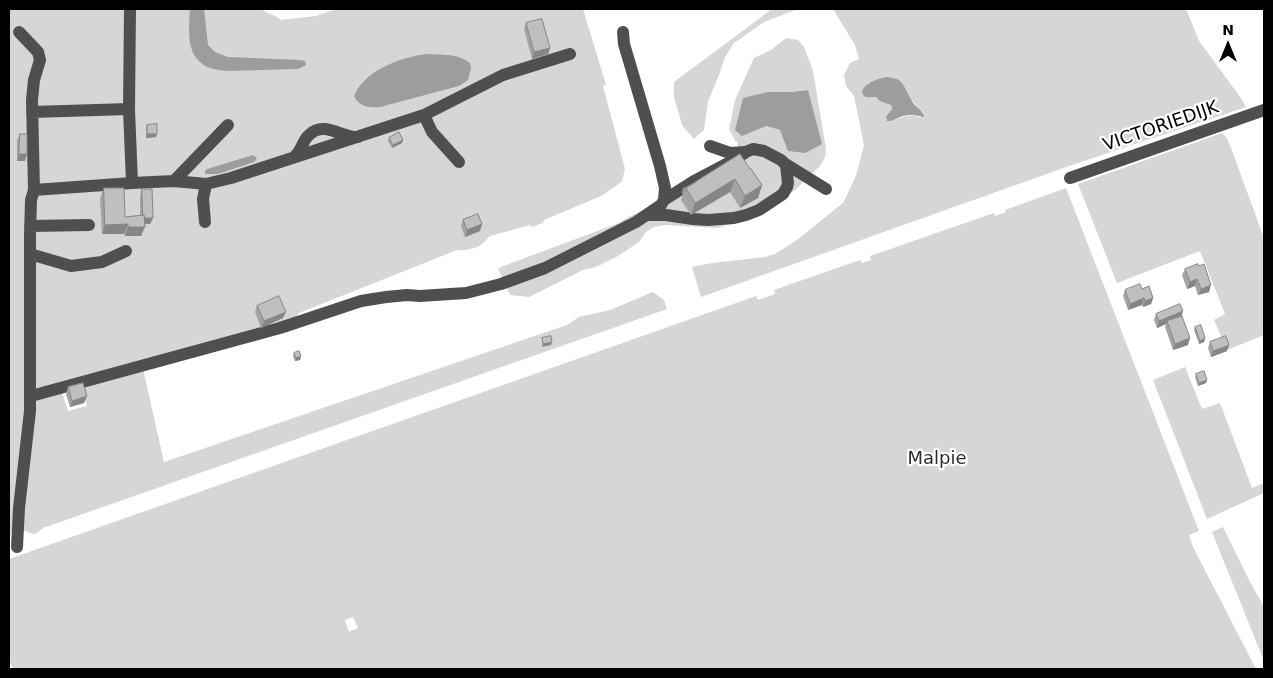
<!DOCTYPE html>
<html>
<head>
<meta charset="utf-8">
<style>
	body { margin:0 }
	#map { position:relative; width:1273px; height:678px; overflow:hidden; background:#fff; font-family:"DejaVu Sans",sans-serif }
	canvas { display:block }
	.frame { position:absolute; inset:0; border:10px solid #000; pointer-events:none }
	.north { position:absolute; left:1203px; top:20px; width:50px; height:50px; -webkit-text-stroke:4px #fff; paint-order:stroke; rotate:0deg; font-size:14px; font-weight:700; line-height:20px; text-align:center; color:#000 }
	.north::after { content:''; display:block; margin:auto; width:18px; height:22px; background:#000; clip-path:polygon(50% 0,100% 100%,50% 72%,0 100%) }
</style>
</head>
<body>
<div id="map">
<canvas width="1273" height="678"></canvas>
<div class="frame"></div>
<div class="north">N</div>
</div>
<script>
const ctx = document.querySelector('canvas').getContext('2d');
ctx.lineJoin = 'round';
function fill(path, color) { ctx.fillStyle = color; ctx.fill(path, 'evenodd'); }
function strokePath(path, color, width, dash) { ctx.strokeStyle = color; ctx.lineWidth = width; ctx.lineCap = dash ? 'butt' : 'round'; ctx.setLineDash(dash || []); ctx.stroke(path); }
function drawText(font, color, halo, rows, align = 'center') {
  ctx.font = font + ' "DejaVu Sans",sans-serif'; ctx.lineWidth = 4.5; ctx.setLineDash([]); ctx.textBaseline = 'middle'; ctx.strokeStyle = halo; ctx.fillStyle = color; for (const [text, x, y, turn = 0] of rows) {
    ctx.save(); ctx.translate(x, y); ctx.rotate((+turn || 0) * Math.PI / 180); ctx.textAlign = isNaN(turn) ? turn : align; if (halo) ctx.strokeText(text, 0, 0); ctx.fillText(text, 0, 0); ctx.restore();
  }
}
fill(new Path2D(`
	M9 9H260L279 18 280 20 316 16 336 9H583L606 85 603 86 625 169 622 181 620 183 601 196 544 220 543 223 532 227 530 225 490 236C487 238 485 242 481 245 475 249 464 251 457 250L299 313 294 320 62 392 68 411 87 406 81 386 143 369 164 462 567 325 579 317 610 310 653 292 664 300 667 309 43 528 35 534 30 533 22 530H12L9 540Z
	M772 9H798L764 22 734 43 725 57 720 72 708 102 704 130 694 139 682 125 674 97V82Z
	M833 9H1186L1199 41 1241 98 1246 107 1072 165 701 297 692 267 712 263 765 257 775 254 797 240 843 203 856 176 864 145 854 96 846 86 844 75 850 63 859 59 855 45ZM881 79 905 88C909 98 916 105 923 112L921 118C909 111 898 121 886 120V119C889 114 894 110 891 105L876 97 866 98 868 83Z
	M786 38 798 40 804 47 813 71 826 149 825 157 820 166 795 190 767 210 753 217 717 228 665 225 654 227 646 232 639 242 618 256 596 267 583 270 529 297 510 295 498 268 619 223 630 216 665 202 740 158 737 141 736 142 729 129 735 100 754 58 771 50ZM808 90 780 130 766 126 768 92H790Z
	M1222 133 1227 138 1231 148 1264 238V335L1227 350 1214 320 1225 314 1200 251 1117 283 1078 184Z
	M1066 188 1199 531 1189 535 1193 547 1256 669H13L9 659V559L756 296 758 300 775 294 774 290 860 260 862 263 871 260 870 256 994 213 995 216 1006 212 1005 210ZM353 617 358 628 349 632 345 620Z
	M1185 367 1202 409 1220 403 1252 488 1264 483V493L1207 519 1153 380Z
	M1223 527 1249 580 1264 607V661L1212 532Z`), '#d6d6d6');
fill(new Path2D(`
	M190 9H204L208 45 215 52 228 57 300 60 305 61 306 65 298 69 227 71C218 70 207 69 200 62 186 50 189 25 190 9Z
	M427 54C442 55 457 53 470 63L471 69 468 80 459 86 380 107C370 108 359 107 354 96 365 70 401 57 427 54Z
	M887 77C891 78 895 78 899 80 905 85 909 97 914 104 918 108 922 110 924 116L923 117C915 115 909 114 900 117 895 119 893 121 887 121L886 117C889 112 894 110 891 105L880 101 876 97C869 97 864 100 862 91 866 82 877 79 887 77Z
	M808 90 822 144 805 153 788 151 780 130 766 126 742 136 735 130 743 98 768 92H790Z
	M253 155 257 158 254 162 218 174H205V171L207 169Z`), '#9d9d9d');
strokePath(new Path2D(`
	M32 112 129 109 130 9
	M424 115 432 132 459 162
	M710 146 730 153 745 152
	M294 157C302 151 302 141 309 135 324 120 342 138 358 137
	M784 163 826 189
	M1070 178 1264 110
	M174 181 228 125
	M132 183 174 181 206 184 231 178 424 115 503 75 570 54
	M34 190 132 183 129 109
	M646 215H666L693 219 708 220 734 218 746 215 759 210 783 194 787 187 788 183 786 165 781 160 764 151 753 149 748 151 732 161 694 181 664 200
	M205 222 203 199 206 184
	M30 226 89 225
	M30 254 71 266 102 262 126 251
	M31 396 280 328 361 301 386 297 407 295 420 296 466 293 501 284 545 268 636 222 661 205 664 200 665 188 660 166 624 44 623 32
	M17 547 19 508 30 411V235L31 200 34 190 32 100 34 80 40 60 38 52 19 32`), '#4f4f4f', 12);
fill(new Path2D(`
	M526 23 550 48 548 54 532 59 524 29Z
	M147 125 156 137 146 138V128Z
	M20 134 25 161H17V140Z
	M389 138 403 140 402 143 392 148 388 141Z
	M750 169 762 185 758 198 740 208 730 192 691 215 681 200 683 195 682 192 683 189 696 182Z
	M104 188 125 217 140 216V196L142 189 153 218 150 224H145L141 236H125L124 234H102L100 198Z
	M463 220 482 224 480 231 465 237 461 226Z
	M1198 264 1209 292 1198 295 1195 286 1187 289 1182 275 1185 269Z
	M1142 289 1153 298 1151 304 1143 307 1142 305 1128 310 1123 296 1125 290Z
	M257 306 283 318 261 328 255 312Z
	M1156 314 1182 316 1188 345 1173 350 1165 327 1166 324 1157 328 1154 320Z
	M1195 327 1205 338 1204 342 1199 344 1194 330Z
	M1210 342 1227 351 1211 357 1208 348Z
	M294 353 301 356 300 360 295 361 293 356Z
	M1196 374 1207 380 1206 383 1198 386 1195 377Z
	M68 387 87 396 84 403 70 407 66 394Z`), '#a4a4a4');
fill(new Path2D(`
	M550 48 548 54 532 59 534 52Z
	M147 134H157L156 137 146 138Z
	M403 140 402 143 392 148 393 145Z
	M19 154H27L25 161H17Z
	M735 179 730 192 691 215 695 203Z
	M762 185 758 198 740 208 745 196Z
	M143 218H153L150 224H140Z
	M128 224 124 234H102L105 225Z
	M482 224 480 231 465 237 467 230Z
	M128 227H145L141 236H125Z
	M1197 279 1195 286 1187 289 1190 282Z
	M1211 285 1209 292 1198 295 1201 289Z
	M1144 298 1142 305 1128 310 1130 304Z
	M1153 298 1151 304 1143 307 1145 301Z
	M1183 311 1181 318 1167 321 1166 324 1157 328 1159 321Z
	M286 312 283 318 261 328 264 321Z
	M1190 338 1188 345 1173 350 1175 344Z
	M1205 338 1204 342 1199 344 1200 341Z
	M552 342 551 345 542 347 543 344Z
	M1229 345 1227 351 1211 357 1213 351Z
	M301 356 300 360 295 361 296 358Z
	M1207 380 1206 383 1198 386 1199 383Z
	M87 396 84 403 70 407 72 401Z`), '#868686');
const building = new Path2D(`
	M542 19 550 48 534 52 526 23Z
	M157 124V134H147V125Z
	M399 132 403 140 393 145 389 138Z
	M20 134H27V154H19Z
	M740 154 750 169H751L762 185 745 196 735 179 695 203 686 188Z
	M696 182 686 188 685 192 683 189Z
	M104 188H124L125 217 144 215 145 227H128V224L105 225Z
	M142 189H152L153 218H145L144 215H143Z
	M478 214 482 224 467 230 463 220Z
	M1198 264 1199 266 1204 264 1211 285 1201 289 1197 279 1190 282 1185 269Z
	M1140 284 1142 289 1149 286 1153 298 1145 301 1144 298 1130 304 1125 290Z
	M279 296 286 312 264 321 257 306Z
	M1180 304 1183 311 1159 321 1156 314Z
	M1182 316 1190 338 1175 344 1167 321Z
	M1201 325 1205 338 1200 341 1195 327Z
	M551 336 552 342 543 344 542 338Z
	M1226 336 1229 345 1213 351 1210 342Z
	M299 351 301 356 296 358 294 353Z
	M1204 371 1207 380 1199 383 1196 374Z
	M83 383 87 396 72 401 68 387Z`);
fill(building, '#bfbfbf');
strokePath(building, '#868686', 1);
drawText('18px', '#000', '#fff', [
	["VICTORIEDIJK",1161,127,-19]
]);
drawText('18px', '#2d2d2d', '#fff', [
	["Malpie",937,459]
]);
</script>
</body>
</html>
